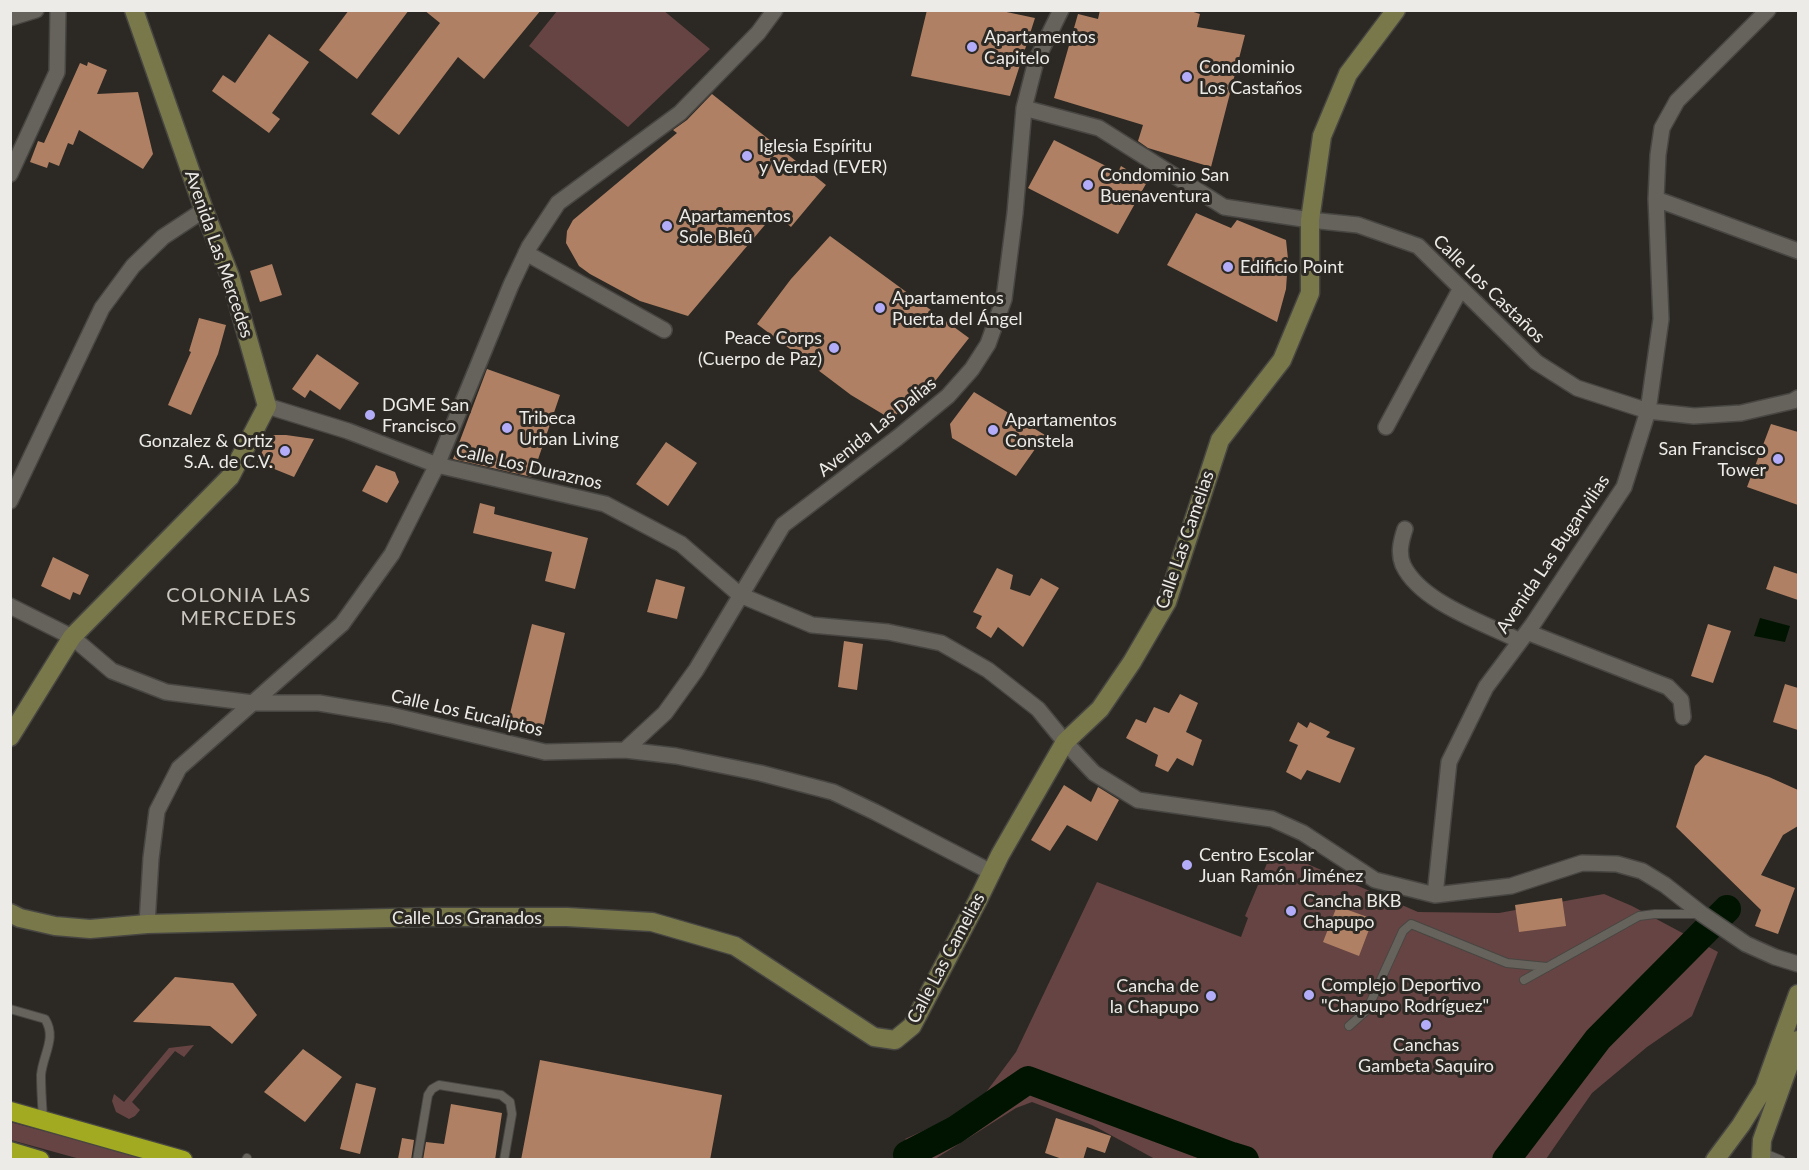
<!DOCTYPE html>
<html>
<head>
<meta charset="utf-8">
<style>
	body { margin:0 }
	#map { position:relative; width:1809px; height:1170px; overflow:hidden; background:#2c2924; font-family:Lato,sans-serif }
	canvas { display:block }
	.frame { position:absolute; inset:0; border:12px solid #edebe8; pointer-events:none }
</style>
</head>
<body>
<div id="map">
<canvas width="1809" height="1170"></canvas>
<div class="frame"></div>
</div>
<script>
const ctx = document.querySelector('canvas').getContext('2d');
ctx.lineJoin = 'round';
function fill(path, color) { ctx.fillStyle = color; ctx.fill(path, 'evenodd'); }
function strokePath(path, color, width, dash) { ctx.strokeStyle = color; ctx.lineWidth = width; ctx.lineCap = dash ? 'butt' : 'round'; ctx.setLineDash(dash || []); ctx.stroke(path); }
function drawText(font, color, halo, rows, align = 'center') {
  ctx.font = font + ' Lato,sans-serif'; ctx.lineWidth = 6; ctx.setLineDash([]); ctx.textBaseline = 'middle'; ctx.strokeStyle = halo; ctx.fillStyle = color; for (const [text, x, y, turn = 0] of rows) {
    ctx.save(); ctx.translate(x, y); ctx.rotate((+turn || 0) * Math.PI / 180); ctx.textAlign = isNaN(turn) ? turn : align; if (halo) ctx.strokeText(text, 0, 0); ctx.fillText(text, 0, 0); ctx.restore();
  }
}
fill(new Path2D(`
	M663 10 710 49 628 127 529 46 557 11Z
	M1273 849 1418 912 1499 913 1604 894 1632 906 1718 952 1692 1016 1647 1047 1592 1093 1546 1159H1155L1092 1125 1032 1102 1016 1108 935 1159H929L905 1139 975 1107 1016 1052 1097 882 1241 937 1248 918 1245 916Z
	M194 1045 184 1057 175 1051 132 1102 140 1110 135 1116 129 1119 116 1112 112 1101 114 1094 124 1102 169 1048Z
	M10 1122 149 1159H80L11 1140Z`), '#664443');
fill(new Path2D(`
	M1760 618 1790 626 1785 642 1754 636Z`), '#001501');
strokePath(new Path2D(`
	M907 1155 955 1130 1028 1080 1232 1156 1245 1160
	M1506 1160 1598 1039 1727 909`), '#001501', 28);
fill(new Path2D(`
	M349 10H409L357 79 319 50Z
	M424 10H541L484 79 458 57 399 135 371 114 440 23Z
	M927 10H997L1035 18 1010 96 911 76Z
	M1100 10H1187L1200 14 1197 27 1245 35 1211 167 1148 148 1138 141 1143 125 1054 98 1078 14 1098 19Z
	M269 34 309 62 272 113 280 119 269 133 212 91 223 75 235 83Z
	M88 62 107 70 97 94 138 92 153 154 143 169 79 130 73 145 68 143 59 166 49 162 47 168 30 162 38 141 44 143 80 63 87 66Z
	M712 94 826 185 791 227 775 213 688 316 640 301 590 274 579 266 566 243 567 231 573 220 677 133 673 130 687 120Z
	M1054 140 1118 172 1121 166 1147 182 1118 234 1028 188Z
	M1196 213 1231 228 1237 220 1286 240 1288 259 1286 289 1277 322 1167 265Z
	M830 236 969 338 932 385 891 419 851 395 757 324 791 279Z
	M272 264 282 295 260 302 250 271Z
	M199 318 226 325 218 354 191 415 168 405 191 352 189 351Z
	M317 354 359 383 340 410 310 390 305 398 292 389Z
	M487 369 560 395 532 477 453 459Z
	M974 392 1045 435 1016 476 952 438 950 424Z
	M1771 424 1798 432V505L1747 487Z
	M273 435H286L314 439 294 477 257 462 268 440Z
	M666 442 697 463 668 506 636 484Z
	M376 465 395 472 399 482 387 503 362 491Z
	M480 503 495 507 494 514 588 538 575 589 545 581 552 552 473 533Z
	M53 557 89 575 80 595 73 592 70 600 41 586Z
	M1774 566 1798 574V600L1766 589Z
	M997 568 1013 575 1010 589 1030 596 1041 578 1059 588 1023 647 998 627 991 638 976 628 982 616 973 612Z
	M656 579 685 587 677 619 647 612Z
	M532 624 565 633 543 729 507 726Z
	M1708 624 1731 631 1713 683 1691 676Z
	M844 641 863 644 857 690 838 687Z
	M1785 684 1798 688V730L1773 722Z
	M1180 694 1198 703 1186 732 1202 740 1193 766 1177 758 1168 772 1155 766 1158 755 1126 738 1136 719 1146 723 1154 707 1169 713Z
	M1298 722 1307 728 1310 722 1330 732 1326 737 1355 748 1340 783 1307 770 1301 780 1286 772 1298 745 1289 741Z
	M1705 755 1769 777 1798 790V826L1783 835 1761 875 1795 888 1778 934 1755 926 1761 910 1676 827 1695 766Z
	M1064 785 1091 802 1098 787 1119 800 1097 841 1067 825 1050 851 1031 840Z
	M1562 898 1566 926 1519 932 1515 905Z
	M1337 906 1373 919 1359 956 1323 942Z
	M175 977 233 983 257 1015 232 1044 210 1026 133 1022Z
	M303 1049 342 1077 305 1122 264 1092Z
	M540 1060 722 1095 710 1160H521Z
	M356 1083 376 1088 360 1154 340 1149Z
	M451 1104 502 1113 495 1160H423L426 1142 444 1144Z
	M1056 1118 1111 1136 1105 1153 1087 1147 1083 1160H1065L1045 1153Z
	M402 1138 414 1140 411 1160 398 1159Z`), '#b08064');
const lane = new Path2D(`
	M1524 980 1639 916 1655 914H1700
	M10 1009 45 1019C57 1038 43 1054 41 1075 41 1089 42 1104 43 1118
	M1349 1026 1367 1010 1403 931 1411 924 1507 963 1547 967
	M1762 1152 1781 1160
	M246 1160 247 1158
	M417 1160 428 1095 432 1089 439 1085 501 1095 510 1102 512 1114 504 1160`);
const street = new Path2D(`
	M10 18 36 10
	M1024 108 1099 128 1224 207 1310 220 1358 225 1418 246 1536 362 1577 388 1648 411 1694 416 1741 413 1793 401 1798 398
	M10 174 57 72 58 10
	M1656 199 1798 251
	M526 253 664 330
	M267 406 348 431 437 465 605 504 681 544 740 595 812 625 888 632 941 643 988 670 1038 709 1065 742 1094 773 1138 800 1272 819 1303 833 1375 880 1435 895 1511 886 1582 863 1617 864 1642 871 1665 885 1702 914 1746 944 1775 957 1798 964
	M1386 427 1461 288
	M10 501 102 308 133 266 163 237 204 210
	M1405 529C1401 541 1398 553 1403 565 1421 603 1485 623 1520 641
	M10 606 72 637 112 671 166 692 253 703H319L391 715 545 752 625 750 676 756 760 773 833 792 875 812 991 872
	M1527 632 1668 687 1681 700 1683 717
	M625 750 665 713 696 670 783 525 897 438 948 396 972 369 988 344 1004 299 1015 213 1024 108 1036 61 1061 10
	M1435 895 1449 762 1486 687 1533 624 1624 487 1648 411 1661 319 1656 199 1658 155 1662 128 1677 101 1768 10
	M147 924 151 858 157 811 179 768 342 624 392 554 437 465 511 285 529 247 558 203 680 113 758 33 775 10`);
const secondary = new Path2D(`
	M10 737 72 637 230 477 267 406 230 276 204 210 134 10
	M10 913 20 918 55 926 90 929 147 924 431 917H567L652 922 735 946 874 1037 895 1040 912 1026 977 902 1000 855 1065 742 1100 709 1132 662 1167 602 1220 440 1282 360 1310 293V220L1322 136 1348 74 1396 10
	M1715 1160 1741 1125 1764 1088 1798 994
	M1761 1160 1762 1140 1798 1040`);
const highway = new Path2D(`
	M10 1111 183 1160
	M10 1151 40 1160`);
strokePath(lane, '#484642', 10);
strokePath(street, '#484642', 18);
strokePath(secondary, '#484642', 21);
strokePath(highway, '#484642', 21);
strokePath(lane, '#66625c', 8);
strokePath(street, '#66625c', 15);
strokePath(secondary, '#78784a', 18);
strokePath(highway, '#a1aa20', 18);
for (const [x, y, r, color] of [
	[972,47,6,"#b3adf9"],
	[1187,77,6,"#b3adf9"],
	[747,156,6,"#b3adf9"],
	[1088,185,6,"#b3adf9"],
	[667,226,6,"#b3adf9"],
	[1228,267,6,"#b3adf9"],
	[880,308,6,"#b3adf9"],
	[834,348,6,"#b3adf9"],
	[370,415,6,"#b3adf9"],
	[507,428,6,"#b3adf9"],
	[993,430,6,"#b3adf9"],
	[285,451,6,"#b3adf9"],
	[1778,459,6,"#b3adf9"],
	[1187,865,6,"#b3adf9"],
	[1291,911,6,"#b3adf9"],
	[1309,995,6,"#b3adf9"],
	[1211,996,6,"#b3adf9"],
	[1426,1025,6,"#b3adf9"]
]) { const dot = new Path2D(); dot.arc(x, y, r, 0, 2 * Math.PI); ctx.fillStyle = color; ctx.fill(dot); strokePath(dot, '#2c2924', 2); }
drawText('18px', '#edebe8', '#2c2924', [
	["Apartamentos",984,37],
	["Capitelo",984,58],
	["Condominio",1199,67],
	["Los Castaños",1199,88],
	["Iglesia Espíritu",759,146],
	["y Verdad (EVER)",759,167],
	["Condominio San",1100,175],
	["Buenaventura",1100,196],
	["Apartamentos",679,216],
	["Sole Bleû",679,237],
	["Edificio Point",1240,267],
	["Apartamentos",892,298],
	["Puerta del Ángel",892,319],
	["Peace Corps",822,338,"right"],
	["(Cuerpo de Paz)",822,359,"right"],
	["DGME San",382,405],
	["Francisco",382,426],
	["Tribeca",519,418],
	["Urban Living",519,439],
	["Apartamentos",1005,420],
	["Constela",1005,441],
	["Gonzalez & Ortiz",273,441,"right"],
	["S.A. de C.V.",273,462,"right"],
	["San Francisco",1766,449,"right"],
	["Tower",1766,470,"right"],
	["Centro Escolar",1199,855],
	["Juan Ramón Jiménez",1199,876],
	["Cancha BKB",1303,901],
	["Chapupo",1303,922],
	["Complejo Deportivo",1321,985],
	["\"Chapupo Rodríguez\"",1321,1006],
	["Cancha de",1199,986,"right"],
	["la Chapupo",1199,1007,"right"],
	["Canchas",1426,1045,"center"],
	["Gambeta Saquiro",1426,1066,"center"]
], 'left');
drawText('18px', '#edebe8', '#2c2924', [
	["Avenida Las Mercedes",219,254,71],
	["Calle Los Castaños",1489,289,44],
	["Avenida Las Dalias",877,427,-39],
	["Calle Los Duraznos",529,467,13],
	["Calle Las Camelias",1185,540,-71],
	["Avenida Las Buganvilias",1553,554,-56],
	["Calle Los Eucaliptos",467,713,13],
	["Calle Los Granados",467,918],
	["Calle Las Camelias",946,958,-62]
]);
ctx.letterSpacing = '1.5px';
drawText('20px', '#cbc7c0', '#2c2924', [
	["COLONIA LAS",239,596],
	["MERCEDES",239,619]
]);
ctx.letterSpacing = '0px';
</script>
</body>
</html>
